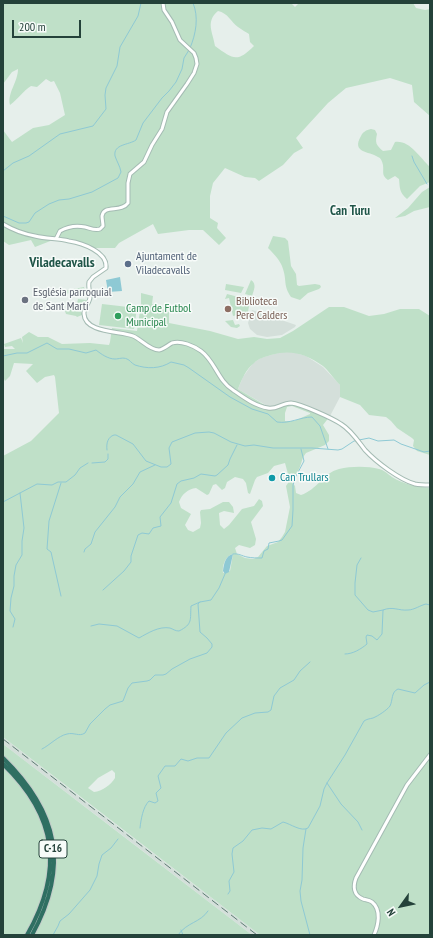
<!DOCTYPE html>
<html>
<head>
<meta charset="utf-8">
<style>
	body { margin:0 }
	#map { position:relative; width:433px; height:938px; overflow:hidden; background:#e6efeb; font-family:"PT Sans Narrow",sans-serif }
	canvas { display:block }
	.frame { position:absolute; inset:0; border:4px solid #24423a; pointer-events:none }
	.north { position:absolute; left:381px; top:886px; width:40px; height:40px; -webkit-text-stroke:3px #f7fbf9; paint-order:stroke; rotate:237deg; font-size:11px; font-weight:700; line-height:16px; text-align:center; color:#24423a }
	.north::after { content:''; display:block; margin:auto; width:14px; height:18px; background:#24423a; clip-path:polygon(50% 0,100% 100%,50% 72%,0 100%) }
	.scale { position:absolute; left:12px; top:20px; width:69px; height:18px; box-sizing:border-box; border:2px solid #24423a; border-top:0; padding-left:5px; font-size:12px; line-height:14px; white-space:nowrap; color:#24423a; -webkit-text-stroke:3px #f7fbf9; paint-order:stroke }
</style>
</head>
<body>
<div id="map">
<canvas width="433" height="938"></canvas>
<div class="frame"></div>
<div class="north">N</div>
<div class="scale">200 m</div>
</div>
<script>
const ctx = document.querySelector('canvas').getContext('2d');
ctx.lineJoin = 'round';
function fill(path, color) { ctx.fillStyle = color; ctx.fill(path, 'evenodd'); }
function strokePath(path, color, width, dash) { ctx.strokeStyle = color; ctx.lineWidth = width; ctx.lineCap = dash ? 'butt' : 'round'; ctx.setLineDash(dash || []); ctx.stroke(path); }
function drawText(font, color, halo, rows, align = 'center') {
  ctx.font = font + ' "PT Sans Narrow",sans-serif'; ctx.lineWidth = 3; ctx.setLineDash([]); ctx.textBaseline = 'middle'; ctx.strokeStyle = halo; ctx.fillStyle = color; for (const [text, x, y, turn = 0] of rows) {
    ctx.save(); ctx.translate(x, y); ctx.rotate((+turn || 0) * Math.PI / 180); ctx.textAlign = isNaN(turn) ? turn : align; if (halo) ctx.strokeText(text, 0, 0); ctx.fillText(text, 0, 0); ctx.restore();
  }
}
fill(new Path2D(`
	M252 310 296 325 295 327 282 335 267 337 257 335 250 329 248 323Z
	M281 352H293L306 356 323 367 340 385V397L330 416 297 403 289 401 274 406 269 407 238 389 243 377 253 363 261 358Z
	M3 737 80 797 260 935H252L131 842 3 744Z`), '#d4dfda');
fill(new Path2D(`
	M3 3H291L295 7 299 3H413L416 8 425 10 430 9V116L414 102 412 85 390 78 346 88 328 103 296 138 303 148 294 153 283 165 259 181 255 178 245 177 225 168 213 183 210 196V218L218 223 217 228 226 238 219 245 203 230H189L158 234 153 224 119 243 115 248H95L72 239 58 238 35 247 31 240 9 245 3 241V130L12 142 33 128 49 125 65 115 60 93 54 81 51 82 46 79 37 87 31 86C23 91 18 99 10 105 7 93 18 82 18 69L12 72 3 84ZM218 11C228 13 231 22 238 27 242 30 246 32 249 34L250 42 254 46C237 63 233 59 215 46 213 32 205 22 218 11Z
	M371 129 375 130 377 134C375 143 376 145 383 151L391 150 395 142C410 140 420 158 430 167V182L420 186 407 199C399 192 400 188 399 179L395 176 388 180C381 175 384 172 383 165 382 161 381 158 378 157 369 151 351 153 361 136 363 132 366 130 371 129Z
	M430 187V207L414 211 405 216 395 218 408 208 422 192Z
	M273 236 285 238 288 241 291 266 296 274 297 285 299 286 315 284 320 285 321 287 319 289 308 293 300 300 291 297C283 285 287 281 283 269 281 261 274 254 268 248Z
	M251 280C257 284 254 290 252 296L245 294Z
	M226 284 244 287 241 293 225 290Z
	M84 287 87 296 65 293 64 291Z
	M141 293 153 296 152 304 169 312V323L210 331 238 339 254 337 267 339 280 338 293 331 329 307H344L369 316 384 314 400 309H419L430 316V455L417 451 413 446 414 440 412 438 397 428 391 421 386 417 369 415 360 405 340 397V385C334 379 329 371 323 366 306 354 291 349 271 355 265 357 259 358 254 363 246 369 242 379 238 389L268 407 274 406 289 401 297 403 330 416 323 425 329 435V441L325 445 306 453C300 460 302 469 294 476H290L288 474 285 463 274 466 268 473 257 477 255 480 250 494 248 493 246 483 243 479 235 477 227 482 225 488 222 490 216 484 213 485 209 494 207 495 196 488C188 489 182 494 179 502L181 508 191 514 185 525 188 530 193 532 200 528 201 523 200 512 201 510 210 509 223 502H229L233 507 234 513 224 511 219 513 220 525 224 529 229 525 242 509 254 506 259 499 262 501 263 506 251 522 256 539 255 545 250 548 239 545 235 548 237 554 245 558 253 559 258 557 267 546 278 542 282 537 285 532 290 507 286 486 290 480 295 486 296 493 301 495C317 490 323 473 339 469 351 466 368 466 379 469 384 470 388 474 392 477 403 484 417 487 430 488V935H260L3 737V456L31 441 59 413 55 377 54 375 45 377 37 383 26 371 33 364 14 363 10 376 5 381 3 377V346L4 349H15L12 346 5 347 4 344 21 338 23 343 22 337 29 332 38 337H48L62 344 90 343 109 345 110 342 112 328 137 331 141 304ZM292 406 310 413V414L294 421H285V413L287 407ZM233 554 230 571 223 573C222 566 225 556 233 554ZM112 770 115 773V778C111 785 102 791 94 792L88 788 98 778Z
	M227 294 250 300 248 312 233 316 229 298 225 299Z
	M78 299 87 300 81 312 82 313V315L77 317 76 316 66 314 65 311 68 310 69 308H76Z
	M102 304 137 308 134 329 99 325Z
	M233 320 235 325 239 324 240 326 237 328 231 327 225 321Z
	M3 744 252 935H3Z`), '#bfe0c8');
fill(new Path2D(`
	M120 277 122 291 108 292 106 280Z
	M233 554 229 572 225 574 223 571C224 564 225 556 233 554Z`), '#8ec9d4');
strokePath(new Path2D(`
	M190 48C196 34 199 17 193 3
	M412 156 414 162 427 184
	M3 171 13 163 29 156 60 134 93 126 106 109 105 95 106 88 117 66 120 47 138 16 141 3
	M3 216 19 223H26L29 222 35 213 49 204 59 200 69 199 92 192 118 178 121 172C120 166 117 162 115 156 113 144 129 145 136 140L143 123 162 98 169 91 176 82 182 69 184 58 189 50
	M3 356 17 353H27L47 343 57 349H69L86 353 96 350C101 354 108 359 115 359 119 359 123 357 127 359 130 360 131 363 135 365 147 369 160 369 171 362L184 365 189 368 230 397 252 409 268 414 277 422C290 424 300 417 312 417L320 426 328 449
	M107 450C106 443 108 437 114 435H116L133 444 146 461 161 467H167L171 464 169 448 172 442 195 433 209 432 214 433 231 442 245 446 254 445 273 448H312L338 450 342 449 354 441 369 438 378 441 394 440 401 444 424 452 430 451
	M92 463 105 462 108 459V454
	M3 502 37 484 52 485 58 482H66L75 475 80 468 88 463
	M84 552 85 549 91 544 95 532 115 507 120 497 133 484 140 472 155 465
	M233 554C238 553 242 556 247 557 252 558 257 558 262 558L264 551 268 549 269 543 279 541 282 540 292 526 293 510V485L295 478 304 461 301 449
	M361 558 357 565 355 583V595L368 610 373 612 383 610
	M103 590 124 571 131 562V556L138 535 142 533 149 534 153 528 161 526 160 517 171 503 177 484 181 481 194 478 201 474 215 476 217 475 228 465 230 459 237 445
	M61 596 51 552 47 549 49 521 61 483
	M91 626 99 624 117 626 139 638C148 633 159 626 170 628 173 629 175 631 179 631 193 624 190 620 191 606L200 602
	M13 627 15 619 10 611 11 598 14 586V576L16 565 22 555V541L24 528 20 493
	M345 654C353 654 361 649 367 644L366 637 367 635 372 636 377 640 382 634 383 610C393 606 399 611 408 610 414 610 421 605 426 604L430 605
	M42 749C50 745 58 736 67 734 74 732 79 737 85 733L90 724 105 709 110 705 123 701 128 688 132 683 147 681 150 680 155 675H163L166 674 172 669 190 659 207 653 212 647V644L207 638 200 632 198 604 200 602 211 600 219 588 225 574
	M327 783 341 804 358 822 362 830
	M140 828C141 819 143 807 149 801L155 803 158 801 156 793 161 788 158 776 165 766H175L181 759 188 761 197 758H209L226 733 242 718 255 713 268 712 271 710 274 696 280 688 294 680 300 671 310 662
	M306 829 303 848 302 880 300 891 301 901 310 935
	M228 894 230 891 229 881 234 872 232 854 233 848 243 841 252 830 262 828 271 829 283 822C291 824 301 832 308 828L320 806 324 789 327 783 345 755 364 721C367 719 369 719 373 718 378 716 387 710 390 706 393 700 391 692 398 689L415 693 424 685 430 682
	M181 930 183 935
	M53 935 58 926 60 921 69 914 90 890 97 876 99 864 102 855 111 848 118 839
	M178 935C187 922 200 923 208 911`), '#8ec9d4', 1);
const secondary = new Path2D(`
	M3 224C13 230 24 234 35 236 47 239 58 238 69 241 82 243 108 252 106 268L93 277 89 282C88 287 90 292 90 297 90 303 83 308 84 314 85 333 119 331 133 336 141 339 149 350 159 350 164 349 168 345 172 343 181 340 194 346 201 351 215 361 218 381 233 390 243 397 255 406 268 408 276 410 282 403 291 403 301 404 332 418 341 424 351 430 358 441 365 450 376 462 400 480 415 484 420 485 425 485 430 485
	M56 239 60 231C67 227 76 225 85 227 90 228 94 231 100 229L103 226C103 223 102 219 102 216 104 204 121 213 128 203V183L130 174 144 162 152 145 162 129 167 112 187 84 194 73 197 64 196 58 194 53 180 40 172 22 164 10 163 3
	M374 935C378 926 382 910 372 902 369 900 366 900 363 899 353 895 353 886 356 878L407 785 430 755`);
const highway = new Path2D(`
	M3 758C58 812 70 866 32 935
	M3 764C57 816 64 870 27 935`);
strokePath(secondary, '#a4bbb3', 5);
strokePath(highway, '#c2cac8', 6);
strokePath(secondary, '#fff', 3);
strokePath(highway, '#2f6f62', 4);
strokePath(new Path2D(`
	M3 739 257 935`), '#5f7d75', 1, [8, 4]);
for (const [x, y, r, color] of [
	[128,264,4,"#5c6f8a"],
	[25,300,4,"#6b7280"],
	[228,309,4,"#8d6e63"],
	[118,316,4,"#2e9e5b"],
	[272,478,4,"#0f9aa8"]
]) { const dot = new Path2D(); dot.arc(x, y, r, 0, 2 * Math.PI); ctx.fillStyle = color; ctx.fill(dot); strokePath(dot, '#f7fbf9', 1.5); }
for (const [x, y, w] of [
	[53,849,28]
]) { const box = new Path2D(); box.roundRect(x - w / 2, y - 9, w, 18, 3); ctx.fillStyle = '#f7fbf9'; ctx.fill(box); strokePath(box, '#24423a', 1); }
drawText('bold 11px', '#24423a', null, [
	["C-16",53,849]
]);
drawText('12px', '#4e5e75', '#f7fbf9', [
	["Ajuntament de",136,257],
	["Viladecavalls",136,271]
], 'left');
drawText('12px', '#5b616d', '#f7fbf9', [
	["Església parroquial",33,293],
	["de Sant Martí",33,307]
], 'left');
drawText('12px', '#785e54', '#f7fbf9', [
	["Biblioteca",236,302],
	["Pere Calders",236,316]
], 'left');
drawText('12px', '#27864d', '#f7fbf9', [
	["Camp de Futbol",126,309],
	["Municipal",126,323]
], 'left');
drawText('12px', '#0d838f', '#f7fbf9', [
	["Can Trullars",280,478]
], 'left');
drawText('bold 13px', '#1f5548', '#f7fbf9', [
	["Can Turu",350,211]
]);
drawText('bold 14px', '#1f5548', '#f7fbf9', [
	["Viladecavalls",62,263]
]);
</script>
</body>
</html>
